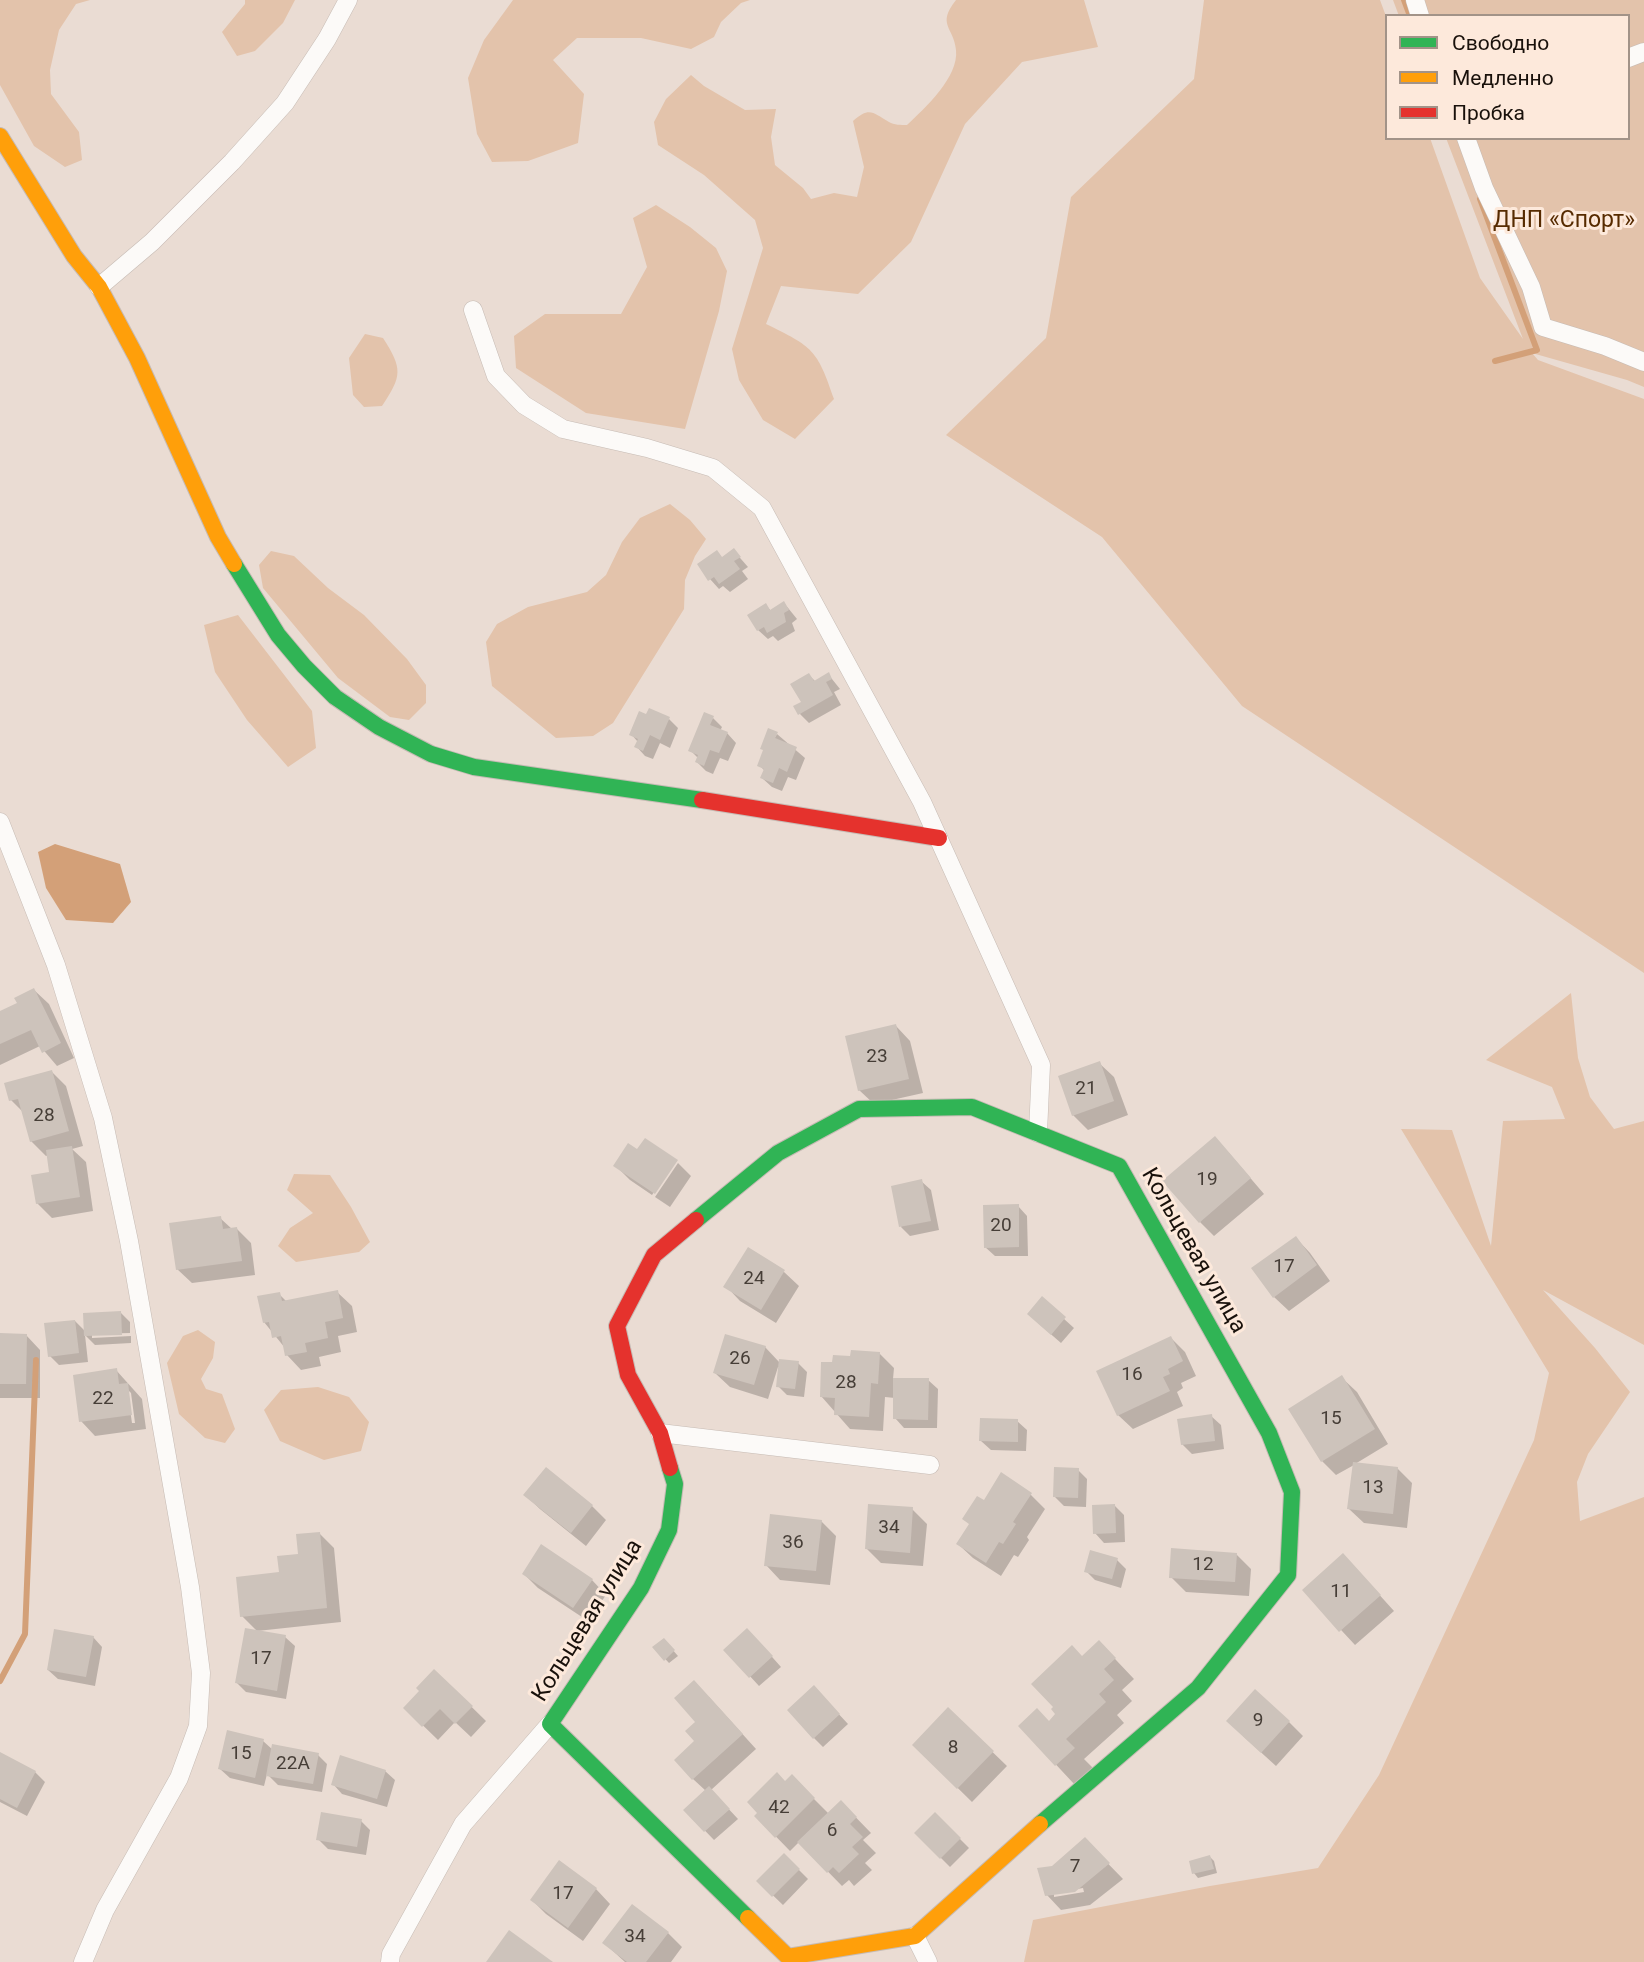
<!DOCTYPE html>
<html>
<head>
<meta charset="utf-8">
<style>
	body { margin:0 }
	#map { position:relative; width:1644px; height:1962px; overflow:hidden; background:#eadcd3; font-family:Roboto,sans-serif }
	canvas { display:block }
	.legend { position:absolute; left:1385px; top:14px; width:245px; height:126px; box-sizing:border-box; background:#fde9db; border:2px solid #a29388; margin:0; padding:9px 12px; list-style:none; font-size:21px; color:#19110b }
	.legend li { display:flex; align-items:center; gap:14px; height:35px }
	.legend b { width:35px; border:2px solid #a29388 }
</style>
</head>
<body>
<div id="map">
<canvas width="1644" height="1962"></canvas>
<ul class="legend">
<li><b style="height:9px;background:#30b455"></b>Свободно</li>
<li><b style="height:9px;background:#ff9f0a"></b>Медленно</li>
<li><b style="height:9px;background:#e5322d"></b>Пробка</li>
</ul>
</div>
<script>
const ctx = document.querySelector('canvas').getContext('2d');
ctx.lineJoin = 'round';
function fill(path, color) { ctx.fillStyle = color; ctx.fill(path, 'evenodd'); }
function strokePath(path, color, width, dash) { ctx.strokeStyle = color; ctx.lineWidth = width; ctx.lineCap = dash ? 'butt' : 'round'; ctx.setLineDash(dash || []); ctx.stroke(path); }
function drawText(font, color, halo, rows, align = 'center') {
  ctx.font = font + ' Roboto,sans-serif'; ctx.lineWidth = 6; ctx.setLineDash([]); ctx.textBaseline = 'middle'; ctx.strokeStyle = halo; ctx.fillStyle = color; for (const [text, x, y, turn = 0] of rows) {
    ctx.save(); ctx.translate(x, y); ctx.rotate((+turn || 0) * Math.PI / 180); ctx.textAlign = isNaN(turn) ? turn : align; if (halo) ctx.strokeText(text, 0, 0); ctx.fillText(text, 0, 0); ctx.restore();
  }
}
fill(new Path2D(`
	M0 0H90L76 4 59 30 50 70 51 94 79 132 82 160 65 167 34 146 0 85Z
	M245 0H295L283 23 255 51 237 56 222 32 245 4Z
	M513 0H750L741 3 721 22 714 37 691 49 641 38H577L553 60 584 94 578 143 528 161 492 162 477 134 468 78 484 40Z
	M956 0H1084L1098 47 1022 62 965 124 911 242 858 294 781 286 766 324C813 347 817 349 834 399L795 439 763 420 739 380 732 349 763 248 755 220 704 175 658 145 654 122 666 99 691 75 704 86 745 110 776 109 771 137 775 165 803 188 811 199 834 193 857 197 864 167 853 121C870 106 873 113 889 122 894 125 901 125 907 125 925 108 959 77 956 50 954 27 936 25 956 0Z
	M1204 0H1380L1387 19V138H1430L1480 278 1523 339 1446 138H1628V16H1399L1393 0H1644V387L1627 380 1532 353 1538 360 1644 399V973L1242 706 1102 537 946 435 1046 338 1071 197 1194 79Z
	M656 205 690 227 716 248 727 271 719 311 685 429 586 413 516 368 514 336 545 314H621L647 267 633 218Z
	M365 334 383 338C403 369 402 376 382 406L364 407 353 395 349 358Z
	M670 504 690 520 706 539 695 556 685 580 684 609 613 723 593 736 556 738 492 686 486 642 497 624 528 607 587 592 606 575 622 542 640 518Z
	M271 551 294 556 328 588 364 615 407 659 426 685V703L409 720 390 717 338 678 263 588 259 565Z
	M238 615 312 711 316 748 288 767 247 720 215 672 204 625Z
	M1571 993 1578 1058 1590 1097 1614 1129 1644 1121V1345L1543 1290 1595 1348 1630 1392 1588 1454 1577 1482 1580 1521 1644 1497V1962H1024L1033 1920 1210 1886 1318 1868 1379 1775 1534 1440 1549 1373 1401 1129 1452 1130 1491 1246 1503 1121 1565 1119 1552 1087 1486 1060Z
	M294 1174 330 1175 351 1207 370 1242 359 1252 296 1262 278 1246 290 1228 313 1213 287 1190Z
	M198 1330 215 1342 213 1358 201 1379 206 1389 222 1394 235 1429 225 1443 205 1438 179 1414 167 1363 183 1336Z
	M318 1387 349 1397 369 1422 361 1451 324 1460 280 1441 264 1410 281 1390Z`), '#e3c3ab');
fill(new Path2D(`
	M55 844 120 864 131 902 113 923 66 920 46 888 38 852Z`), '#d3a078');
fill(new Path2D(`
	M734 551 748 567 742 571 748 579 730 592 723 586 719 589 710 579 723 559Z
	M784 603 797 619 792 623 795 631 778 641 773 636 768 639 758 630 766 605 771 611Z
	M828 674 840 689 834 692 841 705 809 723 800 714 809 675 816 682Z
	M713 718 722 727 720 731 727 733 736 743 728 761 720 758 713 774 706 771 697 762 698 758 690 750Z
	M669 719 678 728 670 748 660 743 653 759 645 756 636 746 638 742 631 734Z
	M777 734 805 758 796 780 788 777 782 791 772 787 762 778 765 771 759 765Z
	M34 990 49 1004 74 1058 57 1066 40 1046 0 1065V1013L19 1004Z
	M896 1026 910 1041 923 1093 874 1104 859 1090Z
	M1099 1063 1114 1077 1128 1115 1088 1130 1073 1115Z
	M52 1072 66 1086 83 1146 72 1149 86 1162 93 1211 52 1218 37 1203 51 1173 49 1155 46 1156 31 1141 24 1113 11 1100Z
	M645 1140 677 1162H674L652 1195 630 1180 616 1166 638 1152Z
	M1229 1153 1264 1194 1214 1236 1200 1222Z
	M678 1163 691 1176 670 1207 655 1197Z
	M921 1181 931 1190 939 1230 910 1236 901 1227Z
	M1018 1206 1027 1216 1028 1256H995L985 1247Z
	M220 1218 232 1229H237L251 1243 255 1275 192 1283 177 1269Z
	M1296 1238 1310 1253 1330 1281 1289 1311 1274 1297Z
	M748 1250 784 1272 799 1286 776 1323 740 1301 726 1286Z
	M337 1292 352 1306 357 1332 338 1336 341 1352 319 1357 321 1366 301 1370 287 1355 285 1348 264 1322 279 1294 287 1302Z
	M1042 1299 1074 1328 1061 1343 1038 1323Z
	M121 1313 130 1322V1333L92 1334V1338L131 1336V1343L95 1345 85 1335 88 1362 59 1365 50 1356 75 1321 86 1332Z
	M0 1335H26L40 1350V1398H0Z
	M1171 1338 1185 1352 1196 1376 1181 1383 1183 1388 1177 1392 1183 1406 1133 1429 1118 1415Z
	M765 1347 780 1363H798L807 1372 804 1397 787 1395 778 1386 780 1367H778L768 1399 730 1387 715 1373Z
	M879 1353 894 1368 893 1379 928 1380 938 1389 937 1428H904L895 1418V1398L885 1397 883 1431 850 1429 821 1396 834 1364 852 1358Z
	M116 1370 142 1399 146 1429 95 1436 81 1421ZM127 1389 131 1393 135 1423H132Z
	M1342 1378 1357 1392 1388 1444 1355 1464 1397 1468 1412 1483 1407 1528 1364 1523 1349 1509 1354 1465 1336 1475 1322 1461Z
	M1211 1416 1221 1425 1224 1449 1192 1454 1182 1444Z
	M1017 1421 1027 1430 1026 1451 991 1450 981 1441Z
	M1078 1470 1087 1479 1086 1507 1064 1506 1055 1497Z
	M1002 1475 1031 1495 1045 1509 1027 1537 1029 1540 1018 1557 1014 1555 1001 1576 973 1558 958 1544Z
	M525 1495 592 1506 606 1520 586 1546 540 1509Z
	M1115 1506 1124 1515 1125 1542 1104 1543 1095 1533Z
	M912 1509 927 1524 923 1566 881 1563 867 1549Z
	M821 1521 836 1536 830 1585 780 1580 766 1565Z
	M319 1533 334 1548 341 1622 257 1631 242 1616Z
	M1236 1554 1251 1569 1249 1596 1186 1592 1171 1577Z
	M1117 1560 1126 1569 1121 1588 1095 1580 1086 1571Z
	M1357 1570 1394 1611 1355 1645 1304 1590Z
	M524 1574 592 1580 606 1595 588 1621 538 1588Z
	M93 1637 102 1647 95 1686 58 1679 48 1670Z
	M285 1637 295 1646 286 1699 246 1692 237 1683Z
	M664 1640 678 1656 669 1663 655 1648Z
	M757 1640 781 1667 759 1686 726 1650Z
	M1099 1642 1134 1679 1122 1690 1132 1701 1117 1715 1124 1723 1084 1759 1093 1768 1075 1785 1020 1726 1049 1723 1058 1714 1082 1658Z
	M435 1671 486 1721 471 1737 455 1722 438 1740 405 1708 421 1691Z
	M709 1697 756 1749 711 1790 738 1819 714 1840 685 1810 706 1791 693 1779 698 1722Z
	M823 1697 848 1724 823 1747 814 1738Z
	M948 1709 1007 1766 972 1802 914 1745Z
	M1289 1722 1303 1736 1276 1766 1243 1736Z
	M263 1741 273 1750 318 1755 327 1764 322 1792 278 1785 267 1774 264 1786 230 1778 220 1769Z
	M1 1755 35 1772 45 1782 27 1816 0 1802Z
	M385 1771 395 1780 387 1807 342 1794 333 1784Z
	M792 1777 829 1814 841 1802 871 1833 863 1840 876 1853 865 1863 872 1870 854 1886 849 1880 842 1886 799 1842 790 1851 756 1816Z
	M935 1814 969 1848 950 1867 916 1833Z
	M361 1821 370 1830 366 1855 328 1849 318 1839Z
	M1085 1840 1123 1879 1090 1905 1061 1910 1047 1895 1053 1867ZM1083 1888 1084 1892 1054 1897V1893Z
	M784 1855 808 1879 783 1905 758 1881Z
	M1210 1857 1214 1861 1217 1873 1198 1878 1194 1873Z
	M596 1889 610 1904 583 1941 546 1914 532 1900Z
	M668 1933 682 1947 671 1962H625L604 1943Z`), '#0003');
strokePath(new Path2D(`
	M1404 0 1410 16
	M1480 199 1537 350 1495 361
	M0 1681 25 1634 36 1360`), '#d3a078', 6);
fill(new Path2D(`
	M734 548 741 557 734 561 740 569 719 584 714 577 708 581 697 564 717 550 722 557Z
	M784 601 789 610 784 613 786 622 767 633 764 627 757 631 747 615 766 603 770 610Z
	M829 672 832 679 826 682 833 695 798 715 793 706 801 702 790 684 809 673 814 681Z
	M649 708 670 717 660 740 650 735 643 751 634 747 638 739 629 735 639 711 646 714Z
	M704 712 714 716 710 725 728 732 719 753 710 750 704 766 695 762 698 755 688 751Z
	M768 728 778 732 775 738 797 747 787 772 779 768 773 783 760 778 764 769 757 766 763 750 760 749Z
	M34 988 61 1043 42 1053 31 1030 0 1044V1011L17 1003 14 998Z
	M896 1024 909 1079 858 1091 845 1036Z
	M1100 1061 1114 1101 1072 1116 1058 1076Z
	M52 1070 69 1131 30 1142 18 1099 9 1101 4 1083Z
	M1215 1136 1251 1178 1199 1223 1162 1181Z
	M645 1138 678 1160 655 1194 613 1166 628 1143 637 1149Z
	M72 1146 80 1197 36 1204 31 1175 49 1172 46 1150Z
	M922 1179 931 1221 899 1227 891 1186Z
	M1019 1204V1247L984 1248 983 1205Z
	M221 1216 223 1229 237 1227 242 1261 176 1270 169 1223Z
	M1296 1236 1317 1265 1273 1298 1251 1268Z
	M748 1247 785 1270 761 1310 723 1287Z
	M338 1290 343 1318 325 1322 328 1338 305 1343 307 1352 285 1356 281 1336 272 1338 269 1322 263 1323 257 1296 280 1292 282 1301Z
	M1042 1296 1066 1317 1051 1335 1027 1314Z
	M121 1311 122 1335 84 1336 83 1313Z
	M75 1320 79 1353 48 1357 44 1323Z
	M0 1333 27 1334 26 1384H0Z
	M725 1334 766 1346 754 1385 713 1373Z
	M1171 1336 1183 1361 1168 1369 1170 1374 1163 1377 1170 1391 1117 1416 1096 1371Z
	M851 1350 880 1352 878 1384 871 1383 869 1417 834 1415 835 1398 820 1397 821 1362H832L833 1355 850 1356Z
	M779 1359 799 1361 795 1389 776 1387Z
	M117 1368 119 1384 128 1383 132 1415 79 1422 73 1375Z
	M1342 1375 1375 1429 1321 1462 1288 1409Z
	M893 1378H929L928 1420 893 1419Z
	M1212 1414 1215 1441 1181 1445 1177 1419Z
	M980 1418 1018 1419V1442L979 1441Z
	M1353 1462 1398 1467 1393 1514 1347 1509Z
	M546 1467 593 1505 571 1533 523 1495Z
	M1054 1467 1079 1468 1078 1498 1053 1497Z
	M1001 1472 1032 1493 1013 1522 1016 1524 1003 1544 999 1542 986 1563 956 1544 969 1524 962 1519 977 1496 984 1500Z
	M868 1504 913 1507 910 1553 865 1549Z
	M1115 1504 1116 1533 1093 1534 1092 1505Z
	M770 1514 822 1520 816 1571 764 1566Z
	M320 1532 327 1608 240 1617 236 1577 279 1572 277 1556 298 1554 296 1534Z
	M541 1544 593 1579 573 1608 522 1574Z
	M1171 1548 1237 1553 1235 1582 1169 1578Z
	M1090 1550 1118 1558 1112 1579 1084 1572Z
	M1343 1553 1381 1595 1339 1632 1302 1590Z
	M245 1628 286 1635 277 1691 235 1683Z
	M747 1628 773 1656 749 1678 723 1650Z
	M54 1629 94 1636 86 1677 47 1670Z
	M664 1638 675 1650 664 1661 652 1647Z
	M1099 1640 1116 1658 1104 1669 1114 1680 1099 1694 1106 1702 1066 1739 1075 1748 1055 1766 1018 1726 1037 1708 1049 1721 1055 1714 1051 1709 1053 1707 1031 1684 1072 1645 1082 1656Z
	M434 1669 473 1706 455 1724 440 1709 422 1727 403 1708 419 1691 416 1688Z
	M694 1680 743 1734 692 1780 674 1760 694 1741 685 1731 695 1722 674 1698Z
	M814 1685 840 1714 813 1739 787 1710Z
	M1255 1689 1290 1721 1261 1753 1226 1721Z
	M948 1707 994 1751 957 1789 912 1745Z
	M227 1730 264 1739 255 1778 218 1769Z
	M272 1744 319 1753 313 1784 266 1776Z
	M0 1752 36 1771 17 1808 0 1799Z
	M340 1755 386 1770 377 1799 331 1785Z
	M777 1772 785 1781 792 1774 815 1798 775 1838 754 1816 757 1813 747 1802Z
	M709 1786 730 1809 704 1832 683 1810Z
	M841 1800 857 1817 850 1824 863 1837 852 1847 859 1854 839 1873 833 1867 827 1873 797 1842Z
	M321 1812 362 1819 357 1847 316 1840Z
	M935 1812 961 1838 940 1859 914 1833Z
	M1085 1837 1110 1863 1075 1892 1045 1896 1037 1868 1052 1866Z
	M784 1853 800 1869 772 1897 756 1881Z
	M1210 1855 1214 1869 1192 1874 1189 1861Z
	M559 1860 597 1888 568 1928 530 1900Z
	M632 1904 669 1932 646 1962H627L602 1943Z
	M509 1930 553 1962H486Z`), '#cdc3bb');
const street = new Path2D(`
	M1415 0 1420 16
	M1628 58 1644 52
	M1466 138 1484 188 1531 287 1543 327 1605 346 1644 362
	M99 287 152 242 232 162 285 103 327 39 348 0
	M473 310 496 376 524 405 563 429 647 448 713 468 762 508 922 802 1041 1065 1038 1133
	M0 822 56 965 103 1118 129 1241 190 1587 201 1673 198 1726 179 1778 105 1910 83 1962
	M660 1433 930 1465
	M915 1936 928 1962
	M390 1962 391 1954 463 1824 550 1724`);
const fast = new Path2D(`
	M234 564 278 635 304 666 335 697 379 727 431 754 474 767 702 800
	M972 1107 1119 1166 1269 1433 1292 1492 1288 1575 1198 1688 1040 1824
	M696 1220 778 1153 859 1109 972 1107
	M670 1468 675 1484 669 1530 641 1588 550 1724 748 1918`);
const slow = new Path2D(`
	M0 136 74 256 99 287 137 358 218 537 234 564
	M748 1918 788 1957 915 1936 1040 1824`);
const jam = new Path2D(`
	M702 800 939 838
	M670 1468 660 1433 628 1375 617 1326 654 1255 696 1220`);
strokePath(street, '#c6bbb4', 19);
strokePath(fast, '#c6bbb4', 18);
strokePath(slow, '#c6bbb4', 18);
strokePath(jam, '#c6bbb4', 18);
strokePath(street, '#fcfaf8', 18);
strokePath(fast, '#30b455', 16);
strokePath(slow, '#ff9f0a', 16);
strokePath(jam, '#e5322d', 16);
drawText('19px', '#463e37', null, [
	["23",877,1057],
	["21",1086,1089],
	["28",44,1116],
	["19",1207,1180],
	["20",1001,1226],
	["17",1284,1267],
	["24",754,1279],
	["26",740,1359],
	["16",1132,1375],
	["28",846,1383],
	["22",103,1399],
	["15",1331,1419],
	["13",1373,1488],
	["34",889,1528],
	["36",793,1543],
	["12",1203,1565],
	["11",1341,1592],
	["17",261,1659],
	["9",1258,1721],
	["8",953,1748],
	["15",241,1754],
	["22А",293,1764],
	["42",779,1808],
	["6",832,1831],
	["7",1075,1867],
	["17",563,1894],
	["34",635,1937]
]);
drawText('23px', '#572b00', '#fde9db', [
	["ДНП «Спорт»",1564,221]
]);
drawText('23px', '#19110b', '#fde9db', [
	["Кольцевая улица",1193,1251,60],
	["Кольцевая улица",588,1621,-58]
]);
</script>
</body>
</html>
